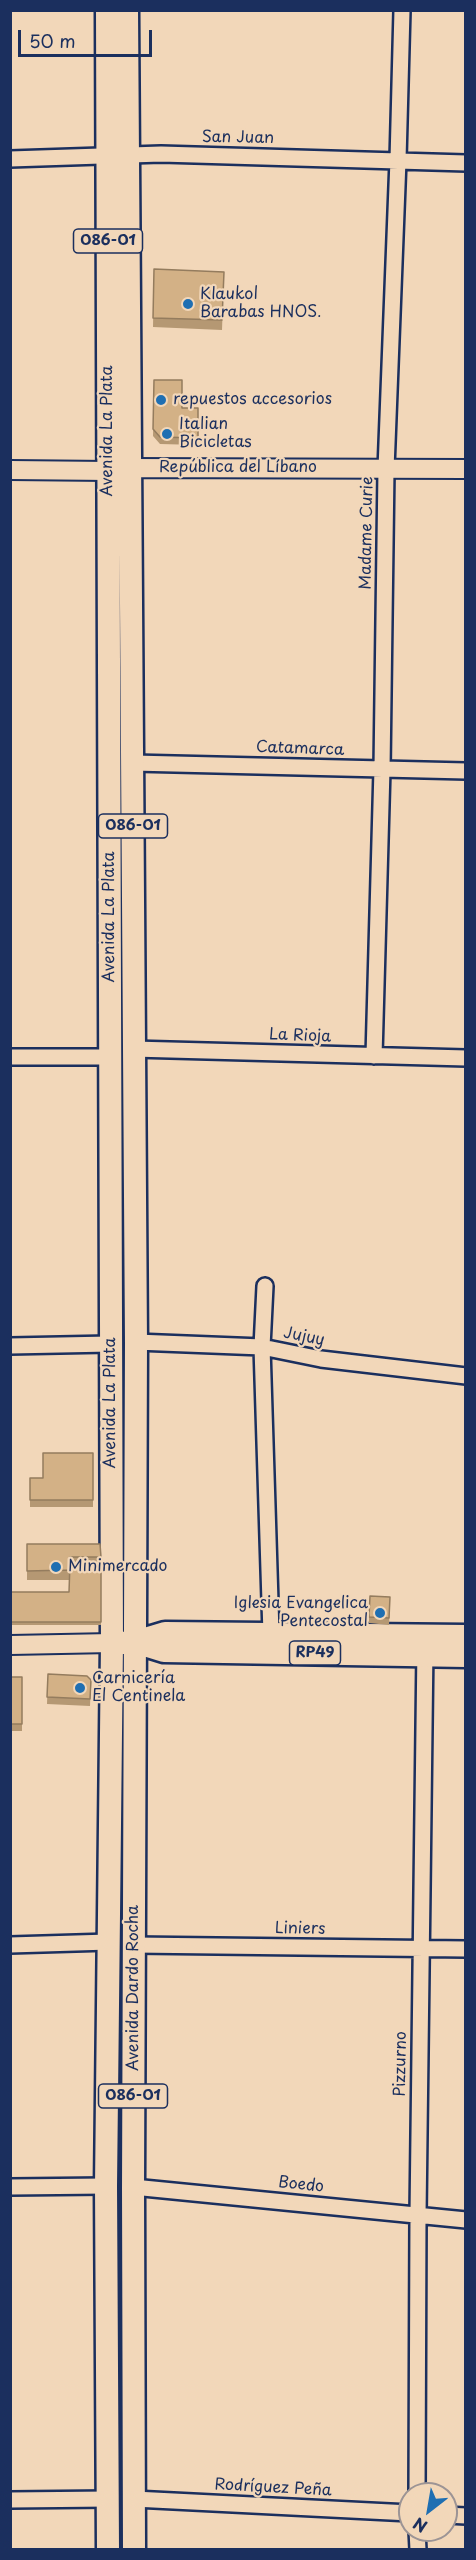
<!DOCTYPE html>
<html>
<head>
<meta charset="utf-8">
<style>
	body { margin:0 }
	#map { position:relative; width:476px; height:2560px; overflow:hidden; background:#f2d7b9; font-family:"Playpen Sans",sans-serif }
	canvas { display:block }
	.frame { position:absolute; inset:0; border:12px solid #1b2f5e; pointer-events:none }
	.north { position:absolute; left:398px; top:2482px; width:60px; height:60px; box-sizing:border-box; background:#f2d7b9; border:2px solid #9c9495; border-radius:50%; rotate:211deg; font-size:16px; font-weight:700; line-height:24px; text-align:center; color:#1b2f5e }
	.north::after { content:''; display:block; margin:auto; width:21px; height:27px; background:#1f6fb2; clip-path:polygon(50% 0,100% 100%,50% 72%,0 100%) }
	.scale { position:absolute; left:18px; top:30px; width:134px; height:27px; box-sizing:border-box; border:3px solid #1b2f5e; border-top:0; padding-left:8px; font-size:18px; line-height:21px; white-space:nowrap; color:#1b2f5e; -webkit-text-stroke:4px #f2d7b9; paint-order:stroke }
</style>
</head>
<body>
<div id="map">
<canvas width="476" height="2560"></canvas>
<div class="frame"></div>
<div class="north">N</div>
<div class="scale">50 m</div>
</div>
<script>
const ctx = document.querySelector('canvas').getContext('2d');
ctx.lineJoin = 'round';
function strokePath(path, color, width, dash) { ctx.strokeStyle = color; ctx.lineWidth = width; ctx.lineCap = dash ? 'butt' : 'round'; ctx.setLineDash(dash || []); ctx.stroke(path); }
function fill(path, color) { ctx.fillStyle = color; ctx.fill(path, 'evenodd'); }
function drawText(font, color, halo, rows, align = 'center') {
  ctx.font = font + ' "Playpen Sans",sans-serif'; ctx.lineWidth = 4.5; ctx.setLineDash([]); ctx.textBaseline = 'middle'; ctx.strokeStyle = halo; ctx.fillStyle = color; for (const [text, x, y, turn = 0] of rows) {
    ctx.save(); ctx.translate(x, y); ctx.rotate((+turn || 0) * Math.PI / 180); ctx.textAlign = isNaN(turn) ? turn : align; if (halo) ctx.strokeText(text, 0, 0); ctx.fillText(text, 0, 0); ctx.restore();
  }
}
const minor = new Path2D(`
	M10 159 161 154 466 163
	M133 763 466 771
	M133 1049 466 1058
	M374 1056 382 769 386 469 398 160 402 10
	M10 1057H110
	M265 1286 262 1347 271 1634
	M136 1342 262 1347 321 1359 466 1376
	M10 1346 110 1344
	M10 1945 109 1942
	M134 1945 466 1949
	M10 2187 106 2186
	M133 2187 466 2220
	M417 2494 418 2215 425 1646
	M134 2499 410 2513
	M10 2500 109 2499
	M446 2515 466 2516
	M417 2530 418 2550`);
const tertiary = new Path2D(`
	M10 470 108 471 128 468 466 469
	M10 1645 112 1643`);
const primary = new Path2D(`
	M107 10 112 1643 106 2186 108 2550
	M127 10 136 1342 133 2187 134 2550
	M135 1642 164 1651 466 1656
	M120 1643 135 1642 165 1633 466 1636`);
strokePath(minor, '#1b2f5e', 20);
strokePath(tertiary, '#1b2f5e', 22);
strokePath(primary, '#1b2f5e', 27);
strokePath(minor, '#f2d7b9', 15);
strokePath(tertiary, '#f2d7b9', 18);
strokePath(primary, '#f2d7b9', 22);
fill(new Path2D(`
	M154 269 224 272 222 330 153 327Z
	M154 380 182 408H198V445L160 444 153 436Z
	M93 1453V1507H30V1478H43Z
	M27 1544H100L101 1625H10V1592H69L70 1580H27Z
	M390 1604 389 1625 369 1623V1617Z
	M48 1674 91 1680 90 1706 47 1704Z
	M10 1677H22V1731H10Z`), '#b59873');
const building = new Path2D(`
	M154 269 224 272 222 320 153 318Z
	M154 380H182V408H198V438L160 437 153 429Z
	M43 1453H93V1500H30V1478H43Z
	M27 1544H100L101 1557H70V1570L27 1571Z
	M70 1563H101V1622H10V1592H69Z
	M370 1596 390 1597 389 1618 369 1617Z
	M48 1674 87 1676 91 1680 90 1699 47 1697Z
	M10 1677H22V1724H10Z`);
fill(building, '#d3b186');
strokePath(building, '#947c5e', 1.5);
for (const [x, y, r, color] of [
	[188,304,6,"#1f6fb2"],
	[161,400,6,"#1f6fb2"],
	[167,434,6,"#1f6fb2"],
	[56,1567,6,"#1f6fb2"],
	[380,1613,6,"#1f6fb2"],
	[80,1688,6,"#1f6fb2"]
]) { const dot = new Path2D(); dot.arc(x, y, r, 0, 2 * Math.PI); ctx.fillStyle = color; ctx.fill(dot); strokePath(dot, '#f2d7b9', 2); }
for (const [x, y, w] of [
	[108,241,69],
	[133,826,69],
	[315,1653,51],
	[133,2096,69]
]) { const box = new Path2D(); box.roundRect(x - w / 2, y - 12, w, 24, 4.5); ctx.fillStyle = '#f2d7b9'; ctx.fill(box); strokePath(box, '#1b2f5e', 1.5); }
drawText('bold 15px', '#1b2f5e', null, [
	["086-01",108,241],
	["086-01",133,826],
	["RP49",315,1653],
	["086-01",133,2096]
]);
drawText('16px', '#1b2f5e', '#f2d7b9', [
	["San Juan",238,138,1],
	["Avenida La Plata",108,431,-90],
	["República del Líbano",238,468],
	["Madame Curie",367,533,-89],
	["Catamarca",300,749,2],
	["Avenida La Plata",110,917,-90],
	["La Rioja",300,1036,2],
	["Jujuy",304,1337,11],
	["Avenida La Plata",111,1403,-90],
	["Liniers",300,1929,1],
	["Avenida Dardo Rocha",134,1988,-90],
	["Pizzurno",401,2064,-89],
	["Boedo",301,2185,6],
	["Rodríguez Peña",273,2488,3]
]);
drawText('16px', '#1b2f5e', '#f2d7b9', [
	["Klaukol",200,295],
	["Barabas HNOS.",200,313],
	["repuestos accesorios",173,400],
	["Italian",179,425],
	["Bicicletas",179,443],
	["Minimercado",68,1567],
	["Iglesia Evangelica",368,1604,"right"],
	["Pentecostal",368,1622,"right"],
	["Carnicería",92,1679],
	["El Centinela",92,1697]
], 'left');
</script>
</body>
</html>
